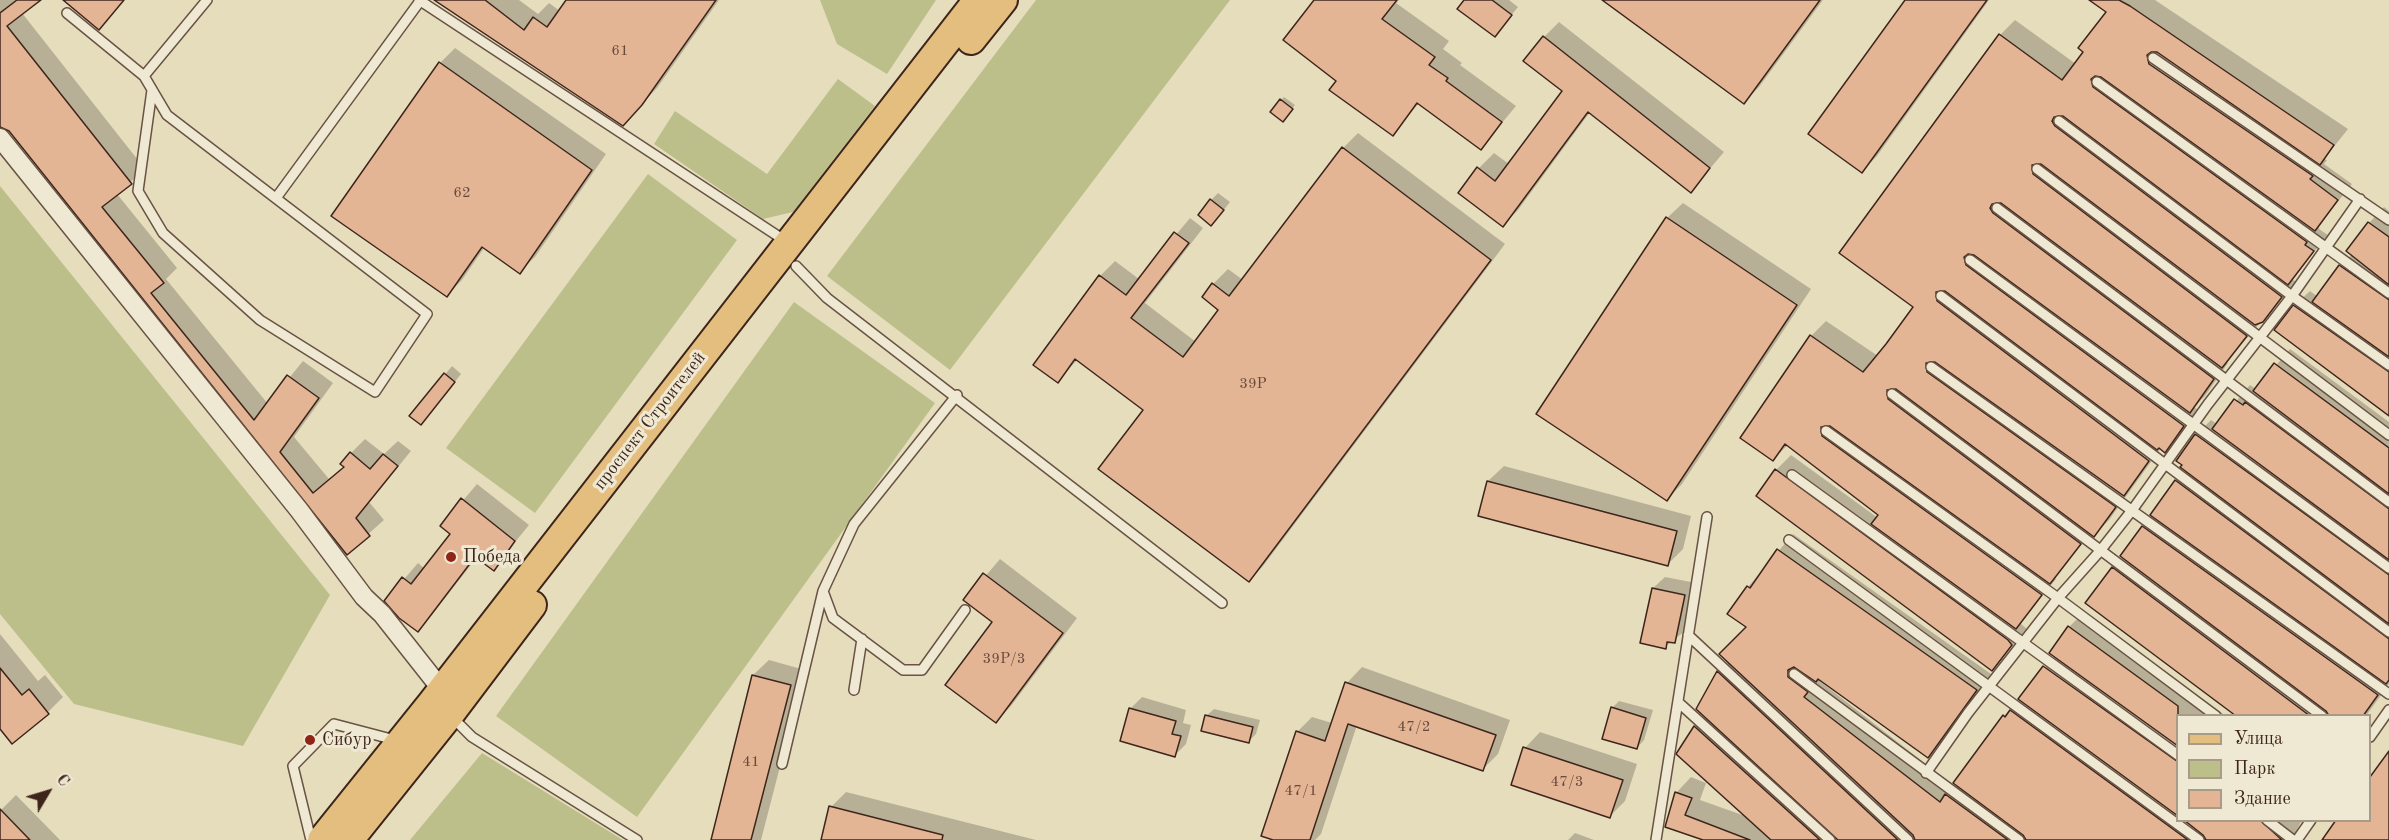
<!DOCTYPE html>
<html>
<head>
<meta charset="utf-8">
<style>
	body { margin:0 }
	#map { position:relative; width:2389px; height:840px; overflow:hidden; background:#e6ddbc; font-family:"Old Standard TT",serif }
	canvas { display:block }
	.legend { position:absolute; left:2176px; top:714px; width:195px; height:108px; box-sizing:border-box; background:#efe9d3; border:2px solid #a89b8a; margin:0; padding:8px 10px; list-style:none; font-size:18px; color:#3e251c }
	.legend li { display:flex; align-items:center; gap:12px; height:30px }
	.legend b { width:30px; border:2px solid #a89b8a }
	.north { position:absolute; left:18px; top:762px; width:60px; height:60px; -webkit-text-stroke:4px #efe9d3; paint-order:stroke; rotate:52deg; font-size:16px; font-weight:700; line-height:24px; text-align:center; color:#3e251c }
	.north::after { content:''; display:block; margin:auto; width:21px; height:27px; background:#3e251c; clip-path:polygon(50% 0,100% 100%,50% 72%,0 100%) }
</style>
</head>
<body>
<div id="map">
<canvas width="2389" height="840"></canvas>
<ul class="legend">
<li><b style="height:8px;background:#e3be7e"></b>Улица</li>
<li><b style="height:16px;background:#bdbf8b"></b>Парк</li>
<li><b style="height:16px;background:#e4b595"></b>Здание</li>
</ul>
<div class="north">С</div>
</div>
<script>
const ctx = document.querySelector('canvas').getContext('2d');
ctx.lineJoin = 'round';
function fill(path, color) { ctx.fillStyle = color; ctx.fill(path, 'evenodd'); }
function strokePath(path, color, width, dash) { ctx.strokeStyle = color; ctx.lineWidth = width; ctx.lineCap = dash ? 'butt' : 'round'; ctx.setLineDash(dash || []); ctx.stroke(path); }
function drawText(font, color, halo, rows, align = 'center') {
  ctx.font = font + ' "Old Standard TT",serif'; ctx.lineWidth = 6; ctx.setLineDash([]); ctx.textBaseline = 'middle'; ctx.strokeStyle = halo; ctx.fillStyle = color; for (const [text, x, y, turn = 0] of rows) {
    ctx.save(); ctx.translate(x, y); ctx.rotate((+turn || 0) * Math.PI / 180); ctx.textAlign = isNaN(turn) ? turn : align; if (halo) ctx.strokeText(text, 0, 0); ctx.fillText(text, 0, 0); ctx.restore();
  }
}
fill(new Path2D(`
	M820 0H936L887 74 837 44Z
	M1036 0H1230L950 370 827 276Z
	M838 79 875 106 793 212 763 219 654 144 675 111 767 174Z
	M648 174 737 240 535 513 446 448Z
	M0 186 330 595 243 746 74 704 0 614Z
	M794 302 935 403 637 817 496 716Z
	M482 753 623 840H410Z`), '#bdbf8b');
fill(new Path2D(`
	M0 0H38L22 13 145 169 117 194 177 268 166 279 268 404 303 361 333 383 294 437 329 479 345 466 351 453 365 439 384 454 398 441 411 451 369 502 384 520 347 553 10 130 0 127Z
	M436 0H519L538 14 549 3 560 11 567 0H719L657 88 637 109Z
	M1316 0H1399L1396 3 1449 41 1443 49 1462 63 1460 65 1516 106 1481 148 1419 103 1393 134 1338 80Z
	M1466 0H1509L1518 7 1495 35Z
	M1605 0H1823L1759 87 1744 102Z
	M1907 0H1989L1877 156 1862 171Z
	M2092 0H2155L2348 129 2324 159 2327 160 2324 164 2352 184 2319 225V229L2328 235 2292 279 2296 282 2226 362 2228 363 2205 396 2194 407 2198 410 2180 436 2165 451 2161 448 2109 520 2094 535 2091 533 2054 578 2056 579 2020 623 2027 629 1992 669 1776 470 1791 455 1878 518 1880 515 1788 445 1773 459 1811 336 1826 321 1878 356 1915 306 2000 35 2015 20 2076 64 2108 12Z
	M1559 22 1724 152 1691 191 1590 112 1518 210 1503 225 1479 168 1494 153 1509 164 1564 91 1544 37Z
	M455 48 606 154 535 257 519 272 484 248 462 280 447 295 440 63Z
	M1284 97 1295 105 1286 117 1281 100Z
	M1358 133 1505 244 1263 566 1249 581 1145 410 1078 359 1058 381 1100 276 1115 261 1139 279 1190 218 1203 228 1145 303 1196 342 1221 310 1204 297 1213 284 1228 269 1243 280 1343 148Z
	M1218 193 1230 202 1219 216 1211 200Z
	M1683 203 1811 289 1682 484 1667 499V218Z
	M2384 207 2389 211V414L2294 306 2310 291 2318 297 2352 254 2369 223Z
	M2290 349 2389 422V684L2366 716H2239L2113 568 2124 557 2176 481 2187 470 2196 435 2211 420 2217 424 2250 385 2256 389Z
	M452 366 461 374 428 416H411Z
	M1504 466 1691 516 1683 549 1668 564 1480 515 1488 481Z
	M477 484 529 525 493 569 477 557 432 615 418 630 386 600 418 563 425 569 452 533 442 525Z
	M1793 534 1991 674 1943 741 1928 756 1822 680 1821 682 1955 787 2004 716 2055 656 2069 627 2084 612 2226 716H2178V820H2302L2295 833 2304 840H1843L1831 829 1824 840H1707L1667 826 1676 793 1691 777 1706 783 1700 800 1748 817 1678 753 1695 727 1706 716 1718 672 1729 662 1748 627V587Z
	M1000 559 1077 618 1011 706 996 721 994 622 965 600Z
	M1665 577 1696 583 1686 630 1665 647 1653 588Z
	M0 634 38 681 45 675 63 697 48 712 0 727Z
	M769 660 805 670 761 840H713L753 675Z
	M1362 667 1510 720 1498 754 1482 770 1357 725 1321 834 1315 840H1278L1297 732 1312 717 1332 723 1347 683Z
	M1142 697 1186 710 1183 723 1191 725 1186 744 1175 755 1130 709Z
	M1619 701 1653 710 1644 740 1637 748 1612 708Z
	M1214 709 1260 720 1256 734 1249 741 1206 716Z
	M1540 732 1637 764 1625 801 1610 816 1525 748Z
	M2389 754V840H2324L2370 820V780Z
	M846 792 1036 840H824L831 807Z
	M16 795 60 840H0V811Z
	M1575 833 1594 840H1568Z`), '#0003');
const building = new Path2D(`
	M17 0H41L7 26 132 184 102 207 164 283 151 293 254 420 287 375 319 398 280 452 313 493 344 467 340 464 350 452 370 469 383 454 398 466 356 518 370 536 347 555 9 131 0 127V13Z
	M63 0H124L99 30Z
	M434 0H485L524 30 533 17 547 27 566 0H716L642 105 623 126Z
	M1314 0H1397L1382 19 1435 57 1429 65 1448 78 1446 81 1502 122 1481 150 1417 103 1393 136 1329 90 1336 81 1283 40Z
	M1464 0H1492L1512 15 1495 37 1457 9Z
	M1602 0H1820L1744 104Z
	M1905 0H1987L1862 173 1808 134Z
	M2089 0H2119L2130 6 2334 145 2320 165 2157 52H2151L2147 55 2149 64 2313 176 2310 179 2338 200 2315 231 2101 77 2095 76 2091 79 2093 87 2307 242 2305 245 2314 251 2288 285 2063 116 2054 117 2052 121 2055 126 2282 297 2263 322 2255 325 2041 164 2032 165 2033 174 2247 336 2222 368 2001 203 1992 204 1990 208 1993 213 2214 379 2190 413 1974 255 1968 254 1964 257 1966 265 2184 426 2165 453 2159 448 2157 450 1945 291 1936 292 1937 301 2149 461 2124 496 1935 362 1926 363 1927 372 2116 507 2094 537 1896 389 1887 390 1888 399 2081 544 2050 584 1830 426 1821 427 1822 436 2042 595 2016 629 1871 524 1878 515 1785 444 1773 461 1740 438 1810 335 1863 372 1886 344 1913 307 1839 253 1999 34 2062 80 2083 52 2078 48 2106 12Z
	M1543 36 1710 168 1691 193 1588 112 1503 227 1458 193 1477 167 1495 181 1562 91 1523 61Z
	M439 62 592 170 520 274 482 247 447 297 331 216Z
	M1280 99 1293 109 1283 122 1270 112Z
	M1342 147 1491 260 1249 582 1098 469 1143 410 1075 359 1058 383 1033 365 1099 275 1126 295 1174 232 1189 243 1131 318 1183 357 1218 310 1202 297 1212 283 1229 296Z
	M1210 199 1224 210 1211 226 1198 215Z
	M1666 217 1797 305 1667 501 1536 414Z
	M2368 222 2389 237V285L2346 251Z
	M2339 265 2389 300V357L2312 302Z
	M2293 305 2389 372V416L2274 330Z
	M2274 363 2389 448V494L2253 391Z
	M444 373 455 382 421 425 409 416Z
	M2234 399 2243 405 2245 402 2389 509V560L2212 429Z
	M2195 434 2389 575V624L2180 467 2182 465 2176 461Z
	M1775 469 2008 640 2012 645 1992 671 1756 496Z
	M2175 480 2389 639V680L2386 684 2150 515Z
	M1487 481 1677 531 1668 566 1478 516Z
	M461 498 515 541 494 571 475 557 418 632 399 618 384 601 402 577 411 584 450 534 440 526Z
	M2142 526 2378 695 2363 716H2329L2326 711 2120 556Z
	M1777 549 1977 690 1928 758 1818 679 1816 682 1794 667 1788 670V677L1808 692 1804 697 1940 802 1945 794 2008 840H1915L1913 835 1719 654 1746 627 1727 614 1747 586 1750 588Z
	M2112 567 2310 716H2236L2085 603Z
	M983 573 1063 633 996 723 945 685 992 622 963 600Z
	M1652 588 1685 595 1675 643 1667 642 1666 649 1640 643Z
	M2068 626 2178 706V746L2049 653Z
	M2043 666 2178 762V816L2018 699Z
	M0 668 22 695 29 689 49 714 12 744 0 729Z
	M1717 671 1898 840H1838L1696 709Z
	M752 675 791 685 751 840H711Z
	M1345 682 1496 735 1483 771 1348 724 1310 840H1273L1261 836 1296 731 1325 741Z
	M1611 707 1646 718 1637 749 1602 739Z
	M1129 708 1176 721 1172 734 1181 736 1175 757 1120 741Z
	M2010 710 2188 840H2026L2023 835 1953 783 2003 715 2005 717Z
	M1205 715 1253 727 1249 743 1201 731Z
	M1694 726 1820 840H1771L1676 754Z
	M1523 747 1623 780 1610 818 1511 785Z
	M2389 751V840H2322L2336 820H2370V777Z
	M1675 792 1692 798 1685 815 1750 840H1703L1665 827Z
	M829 806 943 835 942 840H821Z
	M0 809 30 840H0Z
	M2184 820H2260L2282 840H2206L2203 835Z`);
fill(building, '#e4b595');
strokePath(building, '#3e251c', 1.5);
const lane = new Path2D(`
	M419 0 787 242
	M67 13 144 76 167 115 427 314 375 392 260 320 163 233 138 191 152 90
	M2153 58 2389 220
	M144 76 207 0
	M2097 82 2389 293
	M2059 121 2292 296 2389 365
	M2037 169 2389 435
	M276 198 420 1
	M1997 208 2389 502
	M1970 260 2389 568
	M796 266 827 298 1222 603
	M1941 296 2389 632
	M1931 367 2389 694
	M1892 394 2322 716
	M957 395 854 524 823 591 833 618 903 670H922L965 610
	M1826 431 2058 598 2216 716
	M1792 475 2178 755
	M1789 540 2199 840
	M1688 635 1908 840
	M1794 674 2019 840
	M854 690 862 639
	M1678 702 1830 840
	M451 716 472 737 637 840
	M2370 737 2389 710
	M782 764 823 591
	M1926 773 1968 713 2058 598 2100 551 2133 509 2208 404 2292 296 2360 199
	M2267 820 2293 840
	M311 840 293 766 334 724 395 740
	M1656 840 1707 517
	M2297 840 2311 820`);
const street = new Path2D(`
	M0 138 299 510 364 597 382 614 442 690`);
const primary = new Path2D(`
	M971 40 1003 0
	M322 840 432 703 978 0
	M349 840 449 715 532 605`);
strokePath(lane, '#685344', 12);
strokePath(street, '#685344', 21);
strokePath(primary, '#3e251c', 32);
strokePath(lane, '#efe9d3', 9);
strokePath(street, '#efe9d3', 18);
strokePath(primary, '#e3be7e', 28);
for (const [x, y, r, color] of [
	[451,557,6,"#8f2418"],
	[310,740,6,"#8f2418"]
]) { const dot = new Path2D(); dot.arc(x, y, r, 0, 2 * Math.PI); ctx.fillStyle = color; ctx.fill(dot); strokePath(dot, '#efe9d3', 2); }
drawText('15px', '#68493a', null, [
	["61",620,51],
	["62",462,193],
	["39Р",1253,384],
	["39Р/3",1004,659],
	["47/2",1414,727],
	["41",751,762],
	["47/3",1567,782],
	["47/1",1301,791]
]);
drawText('18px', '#3e251c', '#efe9d3', [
	["проспект Строителей",650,421,-52]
]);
drawText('18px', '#3e251c', '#efe9d3', [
	["Победа",463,557],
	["Сибур",322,740]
], 'left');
</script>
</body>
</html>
